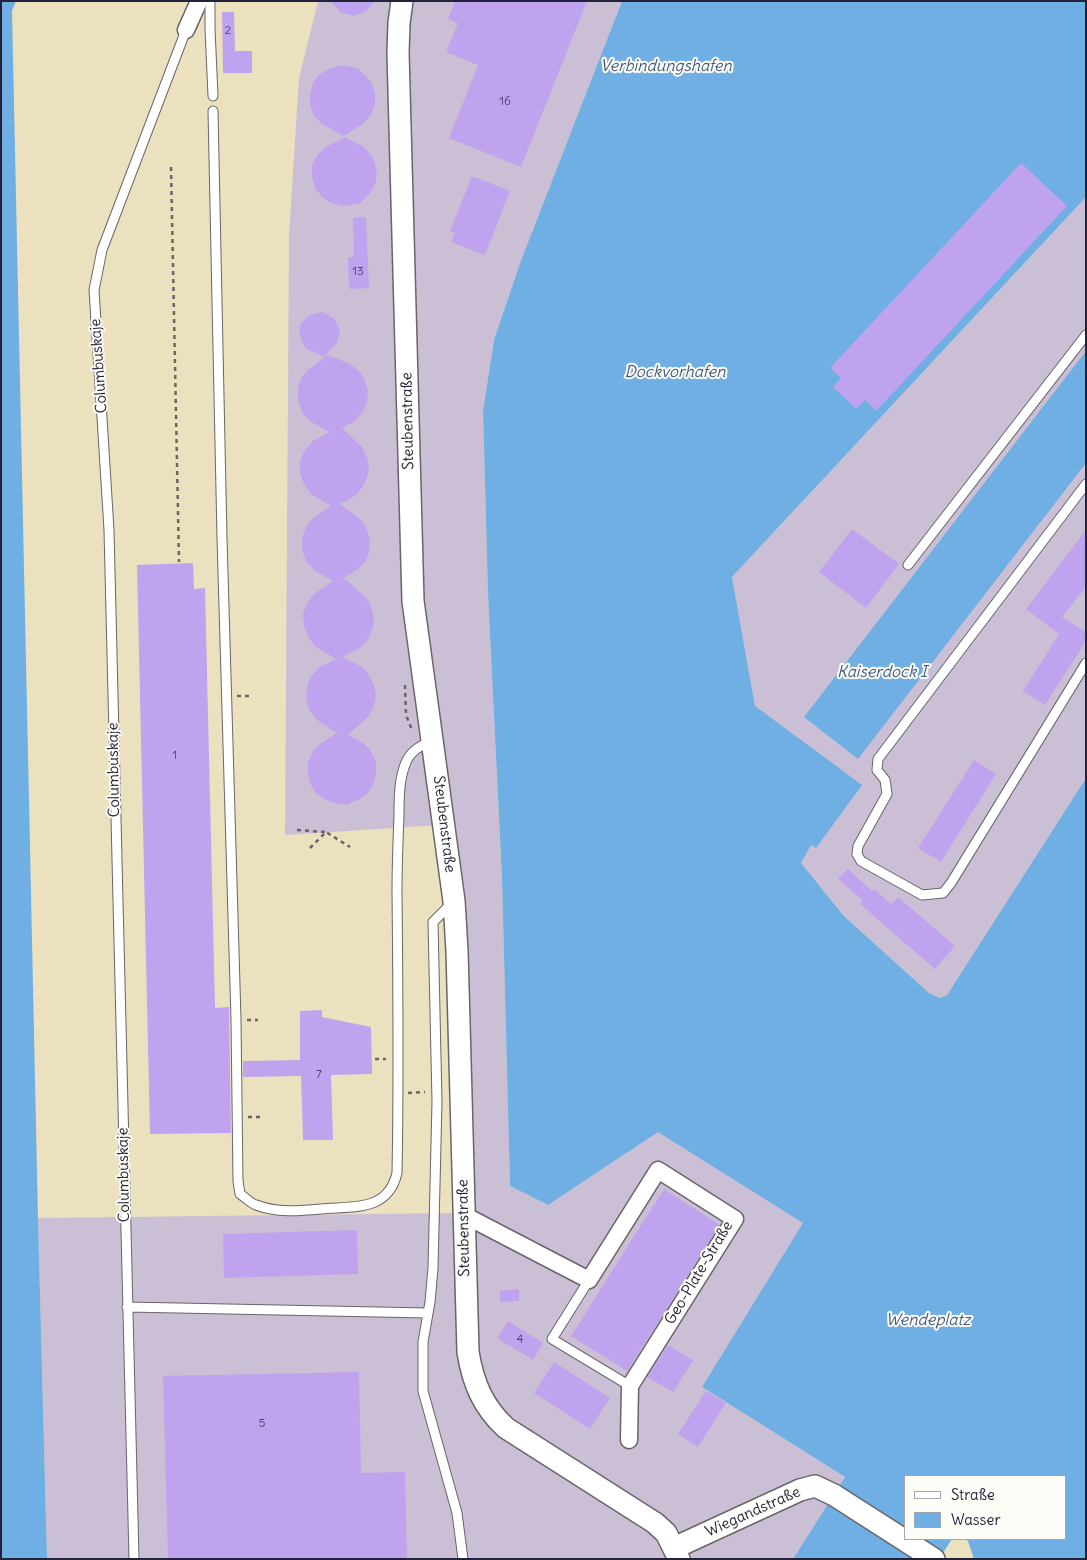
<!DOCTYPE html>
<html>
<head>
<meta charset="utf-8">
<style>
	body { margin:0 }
	#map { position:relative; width:1087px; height:1560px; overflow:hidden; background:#ece1be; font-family:Delius,sans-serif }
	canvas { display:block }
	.frame { position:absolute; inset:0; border:2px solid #22223b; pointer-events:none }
	.legend { position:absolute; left:904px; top:1475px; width:162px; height:65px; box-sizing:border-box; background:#fdfcf7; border:1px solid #a5a5ac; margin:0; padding:6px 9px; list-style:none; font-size:15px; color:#22223b }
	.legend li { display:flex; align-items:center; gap:10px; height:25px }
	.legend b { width:25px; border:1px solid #a5a5ac }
</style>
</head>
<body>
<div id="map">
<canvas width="1087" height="1560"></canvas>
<div class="frame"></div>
<ul class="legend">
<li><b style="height:6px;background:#fff"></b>Straße</li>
<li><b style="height:14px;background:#70afe3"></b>Wasser</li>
</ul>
</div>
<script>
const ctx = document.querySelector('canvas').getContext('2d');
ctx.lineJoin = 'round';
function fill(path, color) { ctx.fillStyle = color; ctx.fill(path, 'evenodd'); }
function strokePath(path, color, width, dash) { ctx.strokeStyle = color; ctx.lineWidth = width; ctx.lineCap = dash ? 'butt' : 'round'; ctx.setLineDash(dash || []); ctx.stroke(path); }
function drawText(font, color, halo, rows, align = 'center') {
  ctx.font = font + ' Delius,sans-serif'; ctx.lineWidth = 4; ctx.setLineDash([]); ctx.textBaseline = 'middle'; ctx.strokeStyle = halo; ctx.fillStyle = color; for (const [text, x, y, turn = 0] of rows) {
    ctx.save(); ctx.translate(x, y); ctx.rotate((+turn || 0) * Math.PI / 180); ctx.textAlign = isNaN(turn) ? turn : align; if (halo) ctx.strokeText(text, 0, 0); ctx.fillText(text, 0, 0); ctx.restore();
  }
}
fill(new Path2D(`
	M318 1H622L520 263 494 340 483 411 488 594 502 879 510 1186 548 1205 658 1131 804 1223 702 1387 845 1477 793 1559H47L38 1218 455 1213 454 1023 440 825 285 835 289 235 299 78Z
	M1086 197V778L947 995 940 998 929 993 844 916 801 863 811 844 816 848 755 706 732 577Z`), '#cbbfd5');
fill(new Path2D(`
	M1 1H16L12 11 38 1218 47 1559H1Z
	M622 1H1086V197L732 577 755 706 862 785 816 848 811 845 801 863 844 916 929 993 940 998 947 995 1086 778V1559H974L968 1541 964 1539H1066V1476H906V1539H952L939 1559H793L845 1477 702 1387 803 1223 658 1132 548 1205 510 1186 502 879 488 594 483 411 494 340 520 263Z
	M1086 351V463L858 759 804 717Z`), '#70afe3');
fill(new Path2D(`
	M330 1H375L366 11 353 16 341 12Z
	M455 1H587L521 167 449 138 478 65 446 52 458 23 448 19Z
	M222 12H234L235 51H252V73H223Z
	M338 66H348L358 69 366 76 372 84 375 94V104L371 114 364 123 344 136 322 124 314 116 310 105V94L313 83 319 75 328 69Z
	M345 137 364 147 371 155 375 164 377 174 375 184 370 193 359 204 342 206 331 203 322 197 315 188 312 177V166L317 156 324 148Z
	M1021 163 1067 206 876 411 865 400 856 409 833 387 841 378 830 368Z
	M472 176 510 191 485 255 451 242 455 233 450 231Z
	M366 217 369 288 349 289 348 257H354L353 218Z
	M322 312 334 318 340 330 337 343 324 357 307 349 303 344 299 332 300 325 309 315Z
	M328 355 350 364 359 371 365 380 368 391 367 402 362 413 355 421 342 428 362 447 367 457 369 468 367 478 362 488 355 496 340 504 362 521 367 530 370 541 369 552 365 562 357 570 343 578 365 596 371 606 374 617 373 628 368 639 360 648 343 657 362 667 369 675 374 685 376 696 374 706 369 716 348 735 363 743 371 751 376 762V773L373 784 367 794 358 800 348 804H337L326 800 317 794 311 785 308 774V763L312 753 320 744 337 733 317 720 310 711 306 699 307 687 311 676 320 667 336 659 316 647 308 637 304 626 303 614 307 603 314 594 333 581 314 570 306 561 302 550V538L306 527 312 519 331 506 311 494 304 484 300 473V461L305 450 313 441 329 432 310 421 302 412 298 400V388L302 377 309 369Z
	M852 529 899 564 866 608 819 572Z
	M1086 530V587L1062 617 1086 632V641L1045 705 1023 691 1059 634 1026 609Z
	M193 563 194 589 205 588 215 1008 229 1007 231 1133 150 1134 137 565Z
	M974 760 996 774 941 862 918 848Z
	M848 869 872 891 874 889 891 904 898 897 955 946 935 969 860 904 863 901 838 879Z
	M322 1010V1017L371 1027 372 1074 331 1075 333 1140H303L301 1076 243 1077V1061L300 1060V1011Z
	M664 1189 720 1225 627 1371 571 1336Z
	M357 1230 358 1274 224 1278 223 1234Z
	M519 1289V1301L500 1302V1291Z
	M508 1321 543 1343 533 1360 497 1338Z
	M668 1345 693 1360 673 1392 647 1377Z
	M554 1362 610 1398 590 1429 534 1393Z
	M359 1372 361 1473 405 1472 407 1559H168L163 1376Z
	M706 1391 726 1403 698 1447 678 1434Z`), '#c0a3ee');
const service = new Path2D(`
	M210 1V29L213 96
	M213 111 222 538 236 1020 238 1181 240 1194C245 1197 250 1203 256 1205 277 1213 299 1211 321 1209 353 1206 388 1212 397 1173 399 1079 398 985 397 891 397 866 398 840 399 815 399 797 399 779 406 762 411 751 420 746 431 741
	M1086 484 878 759 877 770 885 780 887 794 858 846 857 854 861 861 922 895 943 893 951 883 1086 663
	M908 565 1086 335
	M452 903 433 922 437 1102 433 1268 430 1302 423 1342V1391L457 1513 463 1559
	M589 1280 552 1339 630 1386
	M127 1307 428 1313
	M134 1559 109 530 94 290 102 250 186 30`);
const minor = new Path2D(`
	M186 30 199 1
	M464 1215 589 1280 658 1170 735 1219 630 1386 629 1440`);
const tertiary = new Path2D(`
	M402 1 399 23 398 53 413 601 454 901 457 951 468 1352C473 1383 483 1407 506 1428L655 1523 666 1533 679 1559
	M674 1548 800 1490 815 1486 834 1495 934 1559`);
strokePath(service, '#696569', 11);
strokePath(minor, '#696569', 19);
strokePath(tertiary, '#696569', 24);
strokePath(new Path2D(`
	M171 167 179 562
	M405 685 406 715 412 730
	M237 696H251
	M297 830 325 832
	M310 848 326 832 350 847
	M247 1020H258
	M375 1059H386
	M408 1093 425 1092
	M248 1117H262`), '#696569', 2.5, [4, 4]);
strokePath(service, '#fff', 9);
strokePath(minor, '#fff', 16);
strokePath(tertiary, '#fff', 21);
drawText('12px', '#4a4268', null, [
	["2",228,31],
	["16",505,102],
	["13",358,272],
	["1",175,756],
	["7",319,1075],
	["4",520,1340],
	["5",262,1424]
]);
drawText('15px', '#22223b', '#fdfcf7', [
	["Columbuskaje",99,366,-94],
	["Steubenstraße",408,421,-91],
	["Columbuskaje",114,770,-91],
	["Steubenstraße",444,824,83],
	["Columbuskaje",124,1175,-91],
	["Steubenstraße",464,1228,-91],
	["Geo-Plate-Straße",699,1273,-59],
	["Wiegandstraße",753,1512,-24]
]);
drawText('italic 16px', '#415a7e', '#fdfcf7', [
	["Verbindungshafen",666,66],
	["Dockvorhafen",675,372],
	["Kaiserdock I",882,672],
	["Wendeplatz",928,1320]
]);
</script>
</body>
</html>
